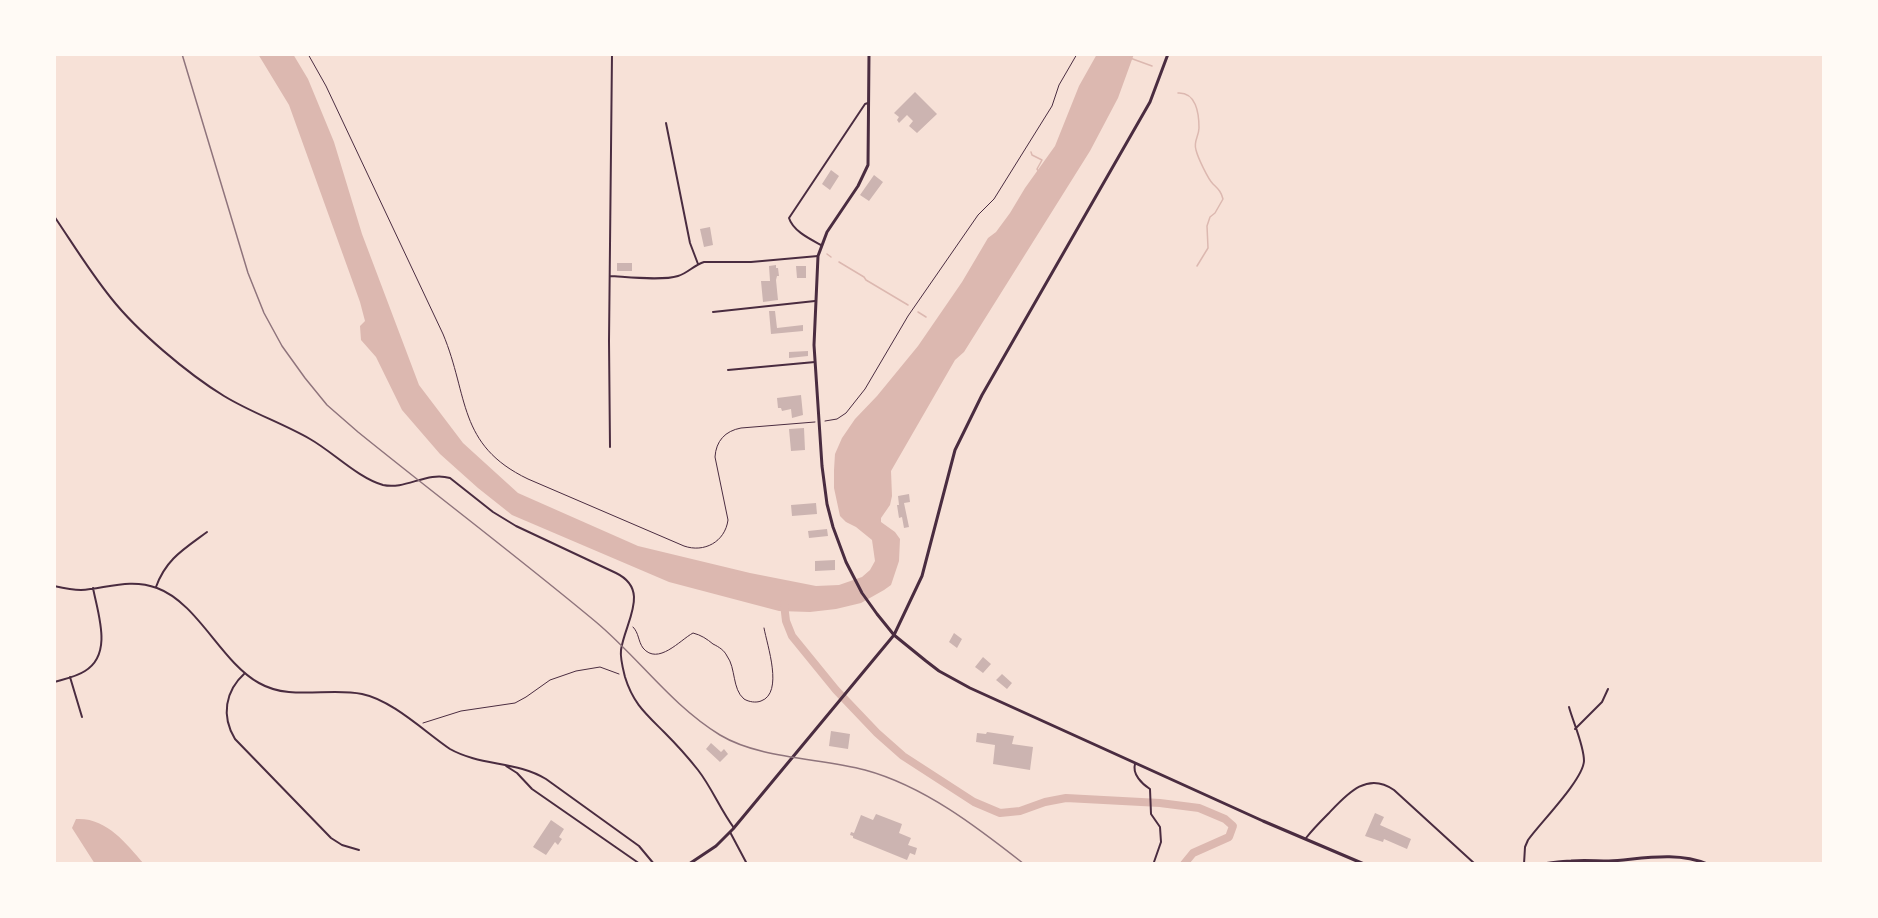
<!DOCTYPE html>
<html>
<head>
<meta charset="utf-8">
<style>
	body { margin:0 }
	#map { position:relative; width:1878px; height:918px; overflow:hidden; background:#f7e1d7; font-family:"Alegreya Sans",sans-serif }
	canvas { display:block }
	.frame { position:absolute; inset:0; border:56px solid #fffaf5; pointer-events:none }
</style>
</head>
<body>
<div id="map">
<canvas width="1878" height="918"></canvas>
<div class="frame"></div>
</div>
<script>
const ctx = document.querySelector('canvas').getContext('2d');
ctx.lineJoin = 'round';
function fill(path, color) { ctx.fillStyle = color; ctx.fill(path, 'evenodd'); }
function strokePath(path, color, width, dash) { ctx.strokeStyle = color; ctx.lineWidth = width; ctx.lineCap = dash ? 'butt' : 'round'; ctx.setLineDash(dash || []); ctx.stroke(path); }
fill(new Path2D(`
	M258 54H293L308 79 334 142 362 234 419 385 463 443 518 493 638 546 750 573 816 586 839 585 862 577 870 570 875 561 872 540 856 527 846 522 840 516 834 488V470L835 454 842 438 855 419 877 396 918 346 962 282 988 238 996 232 1010 213 1025 188 1055 146 1079 86 1097 54H1134L1118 98 1090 151 964 352 955 360 891 471 892 496 890 505 881 518V522L895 532 900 539 899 561 891 585 884 590 861 603 836 609 810 612 779 611 669 582 512 515 478 488 440 454 402 410 376 357 361 340 360 326 365 321 360 302 289 105Z
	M76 819C106 817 126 843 144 864H95L72 828Z`), '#dcb8b0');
strokePath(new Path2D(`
	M1130 58 1152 66
	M1178 93C1196 92 1199 113 1199 128 1199 136 1193 142 1196 150 1198 158 1208 179 1213 184 1218 189 1221 191 1223 199L1215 213 1210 217 1207 226 1208 248 1197 266
	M1031 152 1032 155 1042 160 1037 169 1039 172
	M827 254 831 257
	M839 262 864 277 866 280 908 305
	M918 312 926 317`), '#dcb8b0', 1.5);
strokePath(new Path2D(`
	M784 604 786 621 792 636 836 690 877 733 903 756 974 802 1000 813 1020 811 1045 802 1066 798 1160 803 1199 808 1225 819 1233 826 1229 837 1193 853 1184 864`), '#dcb8b0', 8);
fill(new Path2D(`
	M915 92 937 114 917 133 909 126 913 121 907 115 899 123 897 120 899 117 894 113Z
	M831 170 839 176 830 190 822 184Z
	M874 175 883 182 869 201 860 195Z
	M710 227 713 245 704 247 700 229Z
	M617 263H632V271H617Z
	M776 265V268H778L779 276H777L776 280 778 300 763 302 761 281H770L769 266Z
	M796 266H806V278H797Z
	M769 311H775L777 328 803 325V331L771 334Z
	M808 351V356L789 358V352Z
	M801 395 803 415 792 418 791 409 782 411 781 408H778L777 398Z
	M804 428 805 450 791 451 789 429Z
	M909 494 910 502 904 503 909 527 904 528 902 517 899 518 897 505H899L898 496Z
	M816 503 817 514 792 516 791 505Z
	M827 529 828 536 809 538 808 531Z
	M835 560V570L815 571V561Z
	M954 633 962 639 957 648 949 642Z
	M983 657 991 664 983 673 975 667Z
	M1002 674 1012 683 1007 689 996 680Z
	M831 731 850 734 848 749 829 746Z
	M987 732 1014 736 1012 744 1033 747 1030 770 993 764 995 745 976 742 977 733 986 734Z
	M711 743 721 752 724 749 728 754 720 762 706 749Z
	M1375 813 1384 817 1380 825 1411 839 1407 849 1384 839 1383 842 1365 836Z
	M876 814 902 824 899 833 911 838 908 845 917 848 915 855 910 853 907 860 853 838V836L850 835 851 832 854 833 861 815 873 820Z
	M551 820 564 829 559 837 562 839 558 845 555 842 546 855 533 847Z`), '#ccb4b1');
strokePath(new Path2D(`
	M308 54 326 86 443 334C469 396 457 445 528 479L684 546C704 553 725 542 728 520L715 457C716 441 725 431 741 428L815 422
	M825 421 837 419 846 413 865 389 908 316 978 215 994 199 1052 106 1059 85 1077 54
	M633 627C639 633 638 641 643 648 658 666 680 640 693 633 701 635 707 639 713 644 719 647 724 650 727 656 736 668 732 689 744 699 749 702 756 703 761 701 784 693 767 645 764 628
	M423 723 461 711 515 703 526 697 550 680 576 671 600 667 619 674`), '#4a2c40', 1);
strokePath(new Path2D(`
	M666 123 690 243 698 264
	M54 216C73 244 90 272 111 298 137 331 188 374 224 396 252 413 282 423 310 439 333 452 358 478 383 485 406 490 427 471 450 478L493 512 516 526 616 573C651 590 625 622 621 650 620 658 623 669 625 677 633 703 645 713 664 732 676 744 687 756 698 770 712 788 720 809 734 828
	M821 245C810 239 793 231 789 218L865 104 868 103
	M610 276C628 277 662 281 678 276 688 273 694 265 704 262H751L818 256
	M713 312 815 301
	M728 370 815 362
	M610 447 609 341 612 54
	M54 586C63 588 72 590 81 590 107 588 131 578 157 588 198 603 221 662 259 683 290 701 329 687 362 694 392 700 425 732 450 749 480 766 517 761 546 779L639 846 654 864
	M156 587C166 559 184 549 207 532
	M245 673C225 691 221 716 235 739L331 838 342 845 359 850
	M70 677 82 717
	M54 682C64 679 76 677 85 671 113 654 98 614 93 588
	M1575 729 1602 702 1608 689
	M1135 764C1132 774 1142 784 1150 789L1151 814 1160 827 1161 842 1154 862
	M506 766 517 773 532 789 640 864
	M730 832 747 864
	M1306 838C1313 829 1321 821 1329 813 1347 794 1367 771 1394 790L1475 864
	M1524 864 1525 847 1528 840C1540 823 1583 780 1584 761 1584 745 1573 722 1569 707`), '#4a2c40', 2);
strokePath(new Path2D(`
	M1543 864C1552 863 1562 861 1571 861 1584 860 1596 861 1609 861 1641 859 1677 851 1707 864`), '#4a2c40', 3);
strokePath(new Path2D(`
	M869 54 868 165 858 186 827 232 818 256 814 345 822 466 827 504 833 527 846 562 862 593 877 614 894 635 926 661 939 671 970 688 1263 821 1364 864
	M689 864 716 846 733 829 894 635 922 576 955 450 982 395 1150 102 1168 54`), '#4a2c40', 3);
strokePath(new Path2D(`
	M182 54 248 273 264 313 282 346 305 378 327 405 358 432C437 496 518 557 596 622 639 658 671 705 720 735 760 759 820 758 865 770 924 786 977 827 1024 864`), '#8f747c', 1.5);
</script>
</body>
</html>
